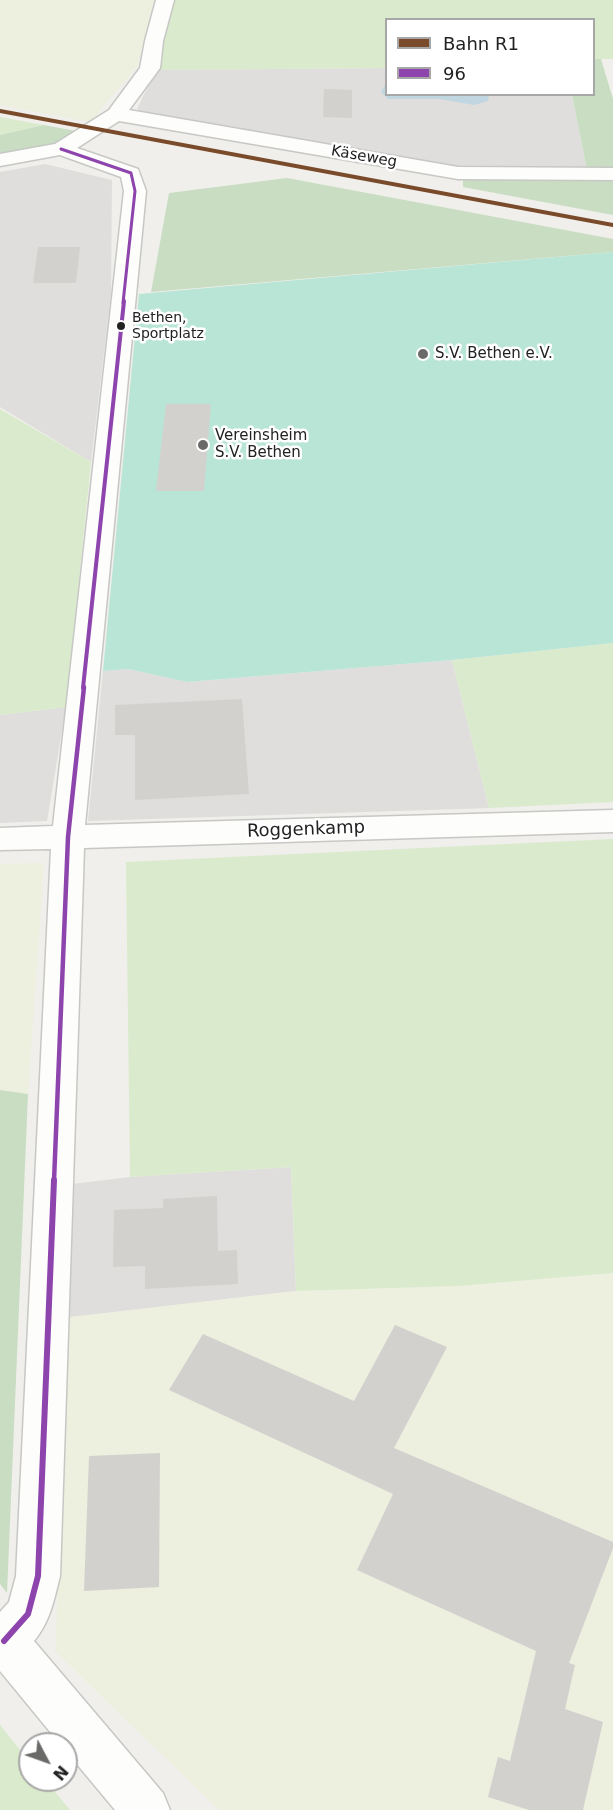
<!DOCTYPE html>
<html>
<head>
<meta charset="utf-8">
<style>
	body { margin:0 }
	#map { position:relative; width:613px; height:1810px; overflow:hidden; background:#f0efeb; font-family:"DejaVu Sans",sans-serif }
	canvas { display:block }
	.legend { position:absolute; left:385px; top:18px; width:210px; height:78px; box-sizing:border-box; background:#fff; border:2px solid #a7a7a7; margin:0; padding:8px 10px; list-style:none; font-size:18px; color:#222 }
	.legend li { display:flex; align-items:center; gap:12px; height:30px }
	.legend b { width:30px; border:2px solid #a7a7a7 }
	.north { position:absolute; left:18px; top:1732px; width:60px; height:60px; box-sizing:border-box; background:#fff; border:2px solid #a7a7a7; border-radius:50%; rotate:131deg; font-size:16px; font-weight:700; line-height:24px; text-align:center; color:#222 }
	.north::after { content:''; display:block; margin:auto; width:21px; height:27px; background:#6a6a68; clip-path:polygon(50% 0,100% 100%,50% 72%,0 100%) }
</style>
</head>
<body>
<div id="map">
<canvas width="613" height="1810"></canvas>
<ul class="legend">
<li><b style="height:8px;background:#7a4b2a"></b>Bahn R1</li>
<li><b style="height:8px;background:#8e44ad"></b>96</li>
</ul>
<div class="north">N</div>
</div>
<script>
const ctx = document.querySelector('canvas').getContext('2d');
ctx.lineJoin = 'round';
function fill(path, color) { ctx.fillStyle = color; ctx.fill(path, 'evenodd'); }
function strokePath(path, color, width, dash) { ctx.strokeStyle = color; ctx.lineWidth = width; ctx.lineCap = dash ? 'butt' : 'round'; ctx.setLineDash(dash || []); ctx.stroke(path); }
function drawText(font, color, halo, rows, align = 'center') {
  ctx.font = font + ' "DejaVu Sans",sans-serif'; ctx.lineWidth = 5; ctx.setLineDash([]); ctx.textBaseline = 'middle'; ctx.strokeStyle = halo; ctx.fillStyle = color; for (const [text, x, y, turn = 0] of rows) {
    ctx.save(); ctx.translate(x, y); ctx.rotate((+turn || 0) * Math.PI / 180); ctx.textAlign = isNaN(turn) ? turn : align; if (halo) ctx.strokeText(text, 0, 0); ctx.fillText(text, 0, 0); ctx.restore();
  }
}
fill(new Path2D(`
	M386 68V94L572 95 587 170 462 167 148 114 137 109 156 70Z
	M45 164 112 180 111 294 91 462 0 407V172Z
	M452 660 489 808 88 821 103 671 128 669 187 682Z
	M66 707 47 821 0 823V715Z
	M291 1167 296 1291 62 1318 64 1185 130 1177Z`), '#dfdedc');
fill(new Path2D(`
	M0 0H154L137 67 90 122 0 105Z
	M44 863 28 1094 0 1090V864Z
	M613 1273V1810H219L56 1652 62 1318 296 1291 458 1286Z`), '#edefdf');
fill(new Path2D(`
	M173 0H613V59H594V20H386V68L156 70Z
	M0 117 44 125 0 135Z
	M0 409 91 462 66 707 0 715Z
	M613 643V802L489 808 452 660Z
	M613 839V1273L458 1286 296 1291 291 1167 130 1177 126 862Z
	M0 1725 30 1762V1780H45L70 1810H0Z`), '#d9ebcc');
fill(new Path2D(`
	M594 59H601L613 99V170H587L572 95 594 94Z
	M44 125 81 132 53 147 0 154V135Z
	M287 178 613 239V252L151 292 169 193Z
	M463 178 613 179V215L463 187Z
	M0 1090 28 1094 7 1593 0 1584Z`), '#c8ddc2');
fill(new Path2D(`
	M613 252V643L452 660 187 682 128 669 103 671 139 294Z`), '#b9e5d7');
fill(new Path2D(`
	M386 83V94L489 95 488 101 474 105 440 99H388L381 92Z`), '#c0d6e1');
fill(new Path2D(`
	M324 89 352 90V118L323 117Z
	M38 247H80L76 283H33Z
	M166 404H211L204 491H156Z
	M242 699 249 794 135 800V735H115V705Z
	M217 1196 218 1251 237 1250 238 1284 145 1289V1266L113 1267 114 1210 163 1208V1199Z
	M395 1325 447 1347 394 1448 613 1542V1548L569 1663 575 1665 565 1709 603 1722 583 1810H529L488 1797 498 1757 510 1761 536 1651 357 1570 393 1494 169 1390 203 1334 354 1401Z
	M160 1453 159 1587 84 1591 89 1456Z`), '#d3d1ce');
const street = new Path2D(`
	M156 0H174L163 41 160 68 129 110 458 167 613 168V180L458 179 119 121 77 148 138 169 146 191 85 825 613 810V832L84 848 60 1576C54 1600 50 1622 34 1641L163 1793 170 1810H115L66 1751V1744H60L0 1671V1612L9 1602 16 1576 51 849 0 850V828L53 826 124 191 121 177 60 155 0 166V154L55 144 109 110 140 68 145 41Z`);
strokePath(street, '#c7c7c5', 3);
fill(street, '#fdfdfc');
strokePath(new Path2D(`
	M61 149 131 173 135 191 123 303`), '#8e44ad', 3);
strokePath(new Path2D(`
	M83 688 124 301`), '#8e44ad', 4);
strokePath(new Path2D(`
	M54 1181 68 837 84 687`), '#8e44ad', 4.5);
strokePath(new Path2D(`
	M4 1641 28 1614 38 1576 54 1180`), '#8e44ad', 6);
strokePath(new Path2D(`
	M0 111 613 225`), '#7a4b2a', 4);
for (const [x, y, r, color] of [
	[121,326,5,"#222"],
	[423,354,6,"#6a6a68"],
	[203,445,6,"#6a6a68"]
]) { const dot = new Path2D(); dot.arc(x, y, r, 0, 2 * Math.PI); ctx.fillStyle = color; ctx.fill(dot); strokePath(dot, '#fff', 2); }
drawText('14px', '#222', '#fff', [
	["Bethen,",132,318],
	["Sportplatz",132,334]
], 'left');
drawText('15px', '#222', '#fff', [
	["Käseweg",364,157,10]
]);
drawText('15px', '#222', '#fff', [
	["S.V. Bethen e.V.",435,354],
	["Vereinsheim",215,436],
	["S.V. Bethen",215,453]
], 'left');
drawText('18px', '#222', '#fff', [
	["Roggenkamp",306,830,-2]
]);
</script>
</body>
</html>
